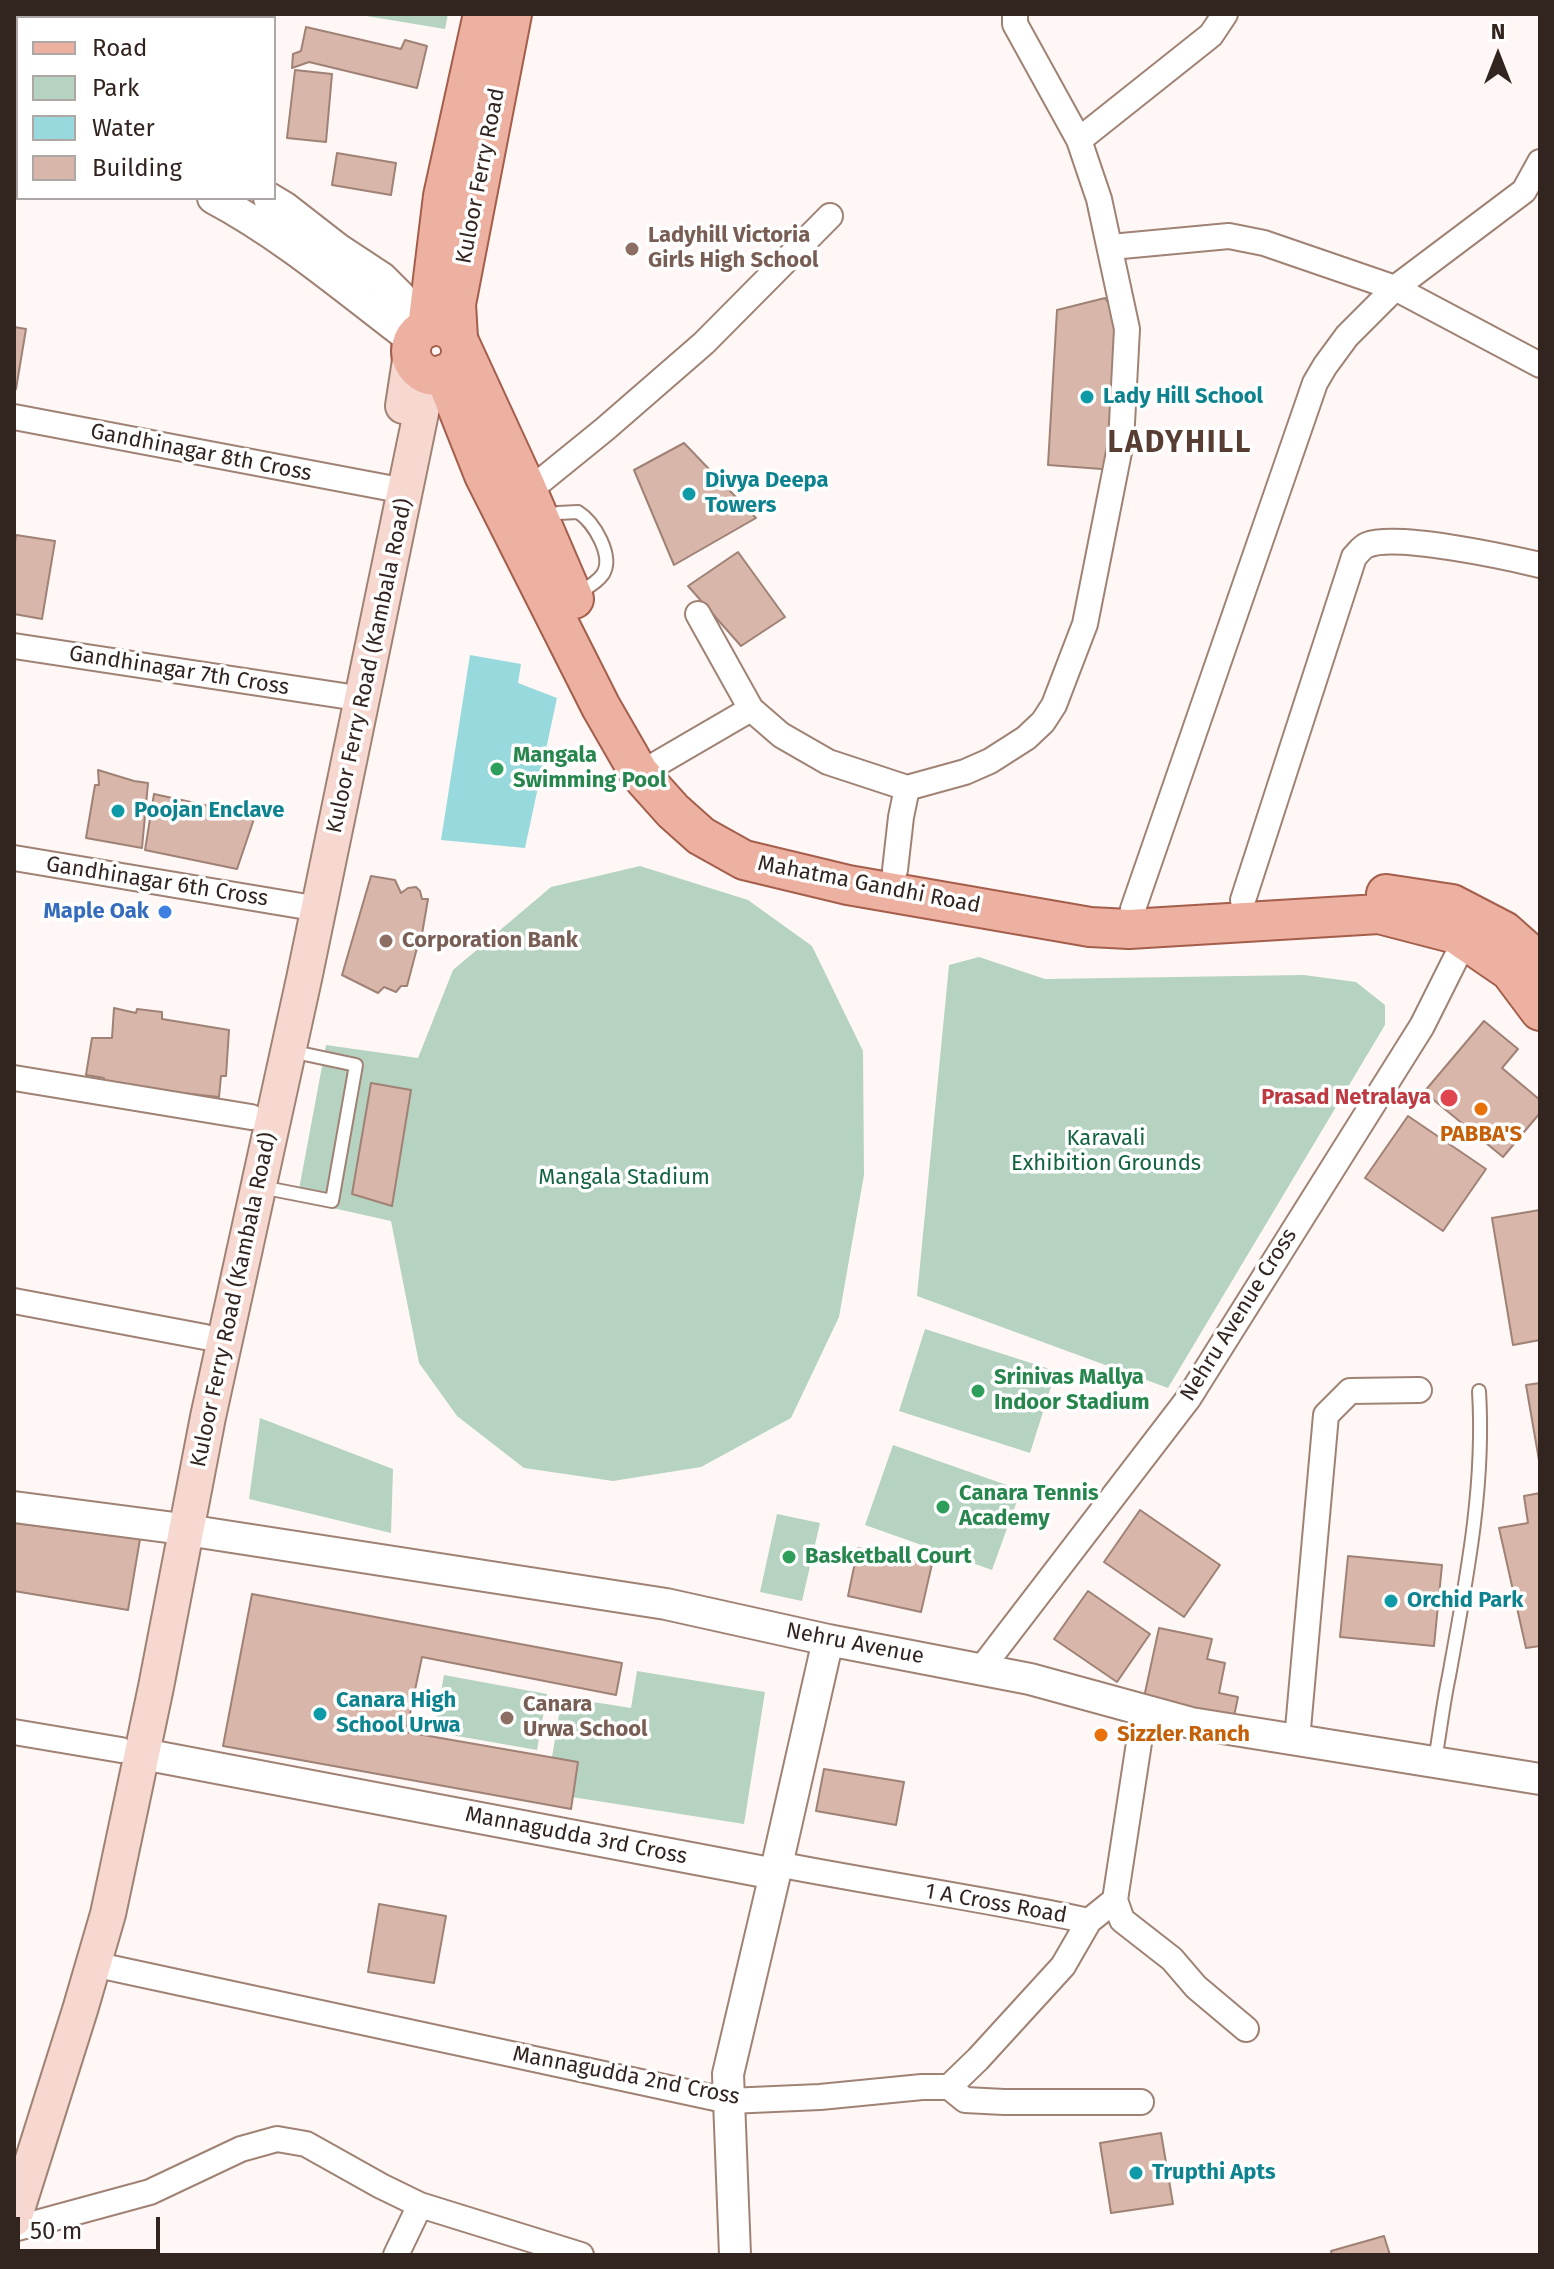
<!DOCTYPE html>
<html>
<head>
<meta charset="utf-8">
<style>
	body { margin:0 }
	#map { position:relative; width:1554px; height:2269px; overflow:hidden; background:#fef7f5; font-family:"Fira Sans",sans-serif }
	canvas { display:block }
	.frame { position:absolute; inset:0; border:16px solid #322520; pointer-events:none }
	.legend { position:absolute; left:16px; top:16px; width:260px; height:184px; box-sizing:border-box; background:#fff; border:2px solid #ada8a6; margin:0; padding:10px 14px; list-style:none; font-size:24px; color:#322520 }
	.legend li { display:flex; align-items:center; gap:16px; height:40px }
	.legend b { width:40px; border:2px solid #ada8a6 }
	.north { position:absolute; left:1458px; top:16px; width:80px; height:80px; -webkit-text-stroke:6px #fff; paint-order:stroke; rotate:0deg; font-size:22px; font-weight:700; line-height:32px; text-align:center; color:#322520 }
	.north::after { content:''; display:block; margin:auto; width:28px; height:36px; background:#322520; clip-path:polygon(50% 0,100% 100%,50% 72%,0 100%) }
	.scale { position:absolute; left:16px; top:2217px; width:144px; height:36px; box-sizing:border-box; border:4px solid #322520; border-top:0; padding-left:10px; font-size:24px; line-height:28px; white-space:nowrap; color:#322520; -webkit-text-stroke:6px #fff; paint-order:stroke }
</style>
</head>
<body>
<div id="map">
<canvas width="1554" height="2269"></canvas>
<div class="frame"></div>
<ul class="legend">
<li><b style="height:10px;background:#edb1a1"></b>Road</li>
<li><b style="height:22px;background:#b6d3c1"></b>Park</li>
<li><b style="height:22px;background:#98d9de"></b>Water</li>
<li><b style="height:22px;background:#d8b7aa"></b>Building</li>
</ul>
<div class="north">N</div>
<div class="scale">50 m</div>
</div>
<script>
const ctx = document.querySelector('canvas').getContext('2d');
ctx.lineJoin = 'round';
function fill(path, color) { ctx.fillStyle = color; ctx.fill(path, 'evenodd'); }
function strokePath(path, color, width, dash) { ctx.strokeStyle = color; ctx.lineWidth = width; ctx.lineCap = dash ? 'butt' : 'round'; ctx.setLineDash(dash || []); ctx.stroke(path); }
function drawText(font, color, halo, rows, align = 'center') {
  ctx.font = font + ' "Fira Sans",sans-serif'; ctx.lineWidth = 7; ctx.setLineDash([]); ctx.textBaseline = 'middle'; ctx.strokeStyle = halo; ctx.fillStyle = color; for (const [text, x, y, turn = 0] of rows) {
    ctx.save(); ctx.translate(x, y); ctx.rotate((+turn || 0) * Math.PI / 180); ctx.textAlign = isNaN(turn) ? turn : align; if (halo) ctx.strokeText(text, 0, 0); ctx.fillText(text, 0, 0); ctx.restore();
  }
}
fill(new Path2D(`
	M354 14H448L445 29Z
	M640 866 748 900 812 946 863 1051 864 1175 839 1317 791 1418 701 1467 613 1481 524 1468 457 1416 419 1363 391 1221 297 1200 326 1045 418 1058 453 970 551 887Z
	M979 957 1045 979 1304 975 1356 982 1385 1005V1025L1168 1388 917 1296 949 965Z
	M925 1329 1056 1371 1030 1453 899 1411Z
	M260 1418 393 1469 391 1533 249 1499Z
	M893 1445 1021 1490 992 1570 865 1525Z
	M777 1514 820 1523 802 1601 760 1592Z
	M637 1671 765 1692 744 1824 546 1793 562 1697 631 1708Z
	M444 1675 547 1694 537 1750 434 1732Z`), '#b6d3c1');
fill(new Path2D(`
	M470 655 521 664 518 683 557 698 525 848 441 840Z`), '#98d9de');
const building = new Path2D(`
	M306 27 401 49 405 40 427 46 417 88 309 62 292 68 293 54 301 51Z
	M295 70 332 74 326 142 287 138Z
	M337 153 396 163 391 195 332 185Z
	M1105 298 1127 329 1115 470 1048 465 1057 310Z
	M14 327 26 329 16 389 14 388Z
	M684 443 756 518 674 565 634 470Z
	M16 535 55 541 42 619 14 614V549Z
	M738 552 785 617 741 646 688 586Z
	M98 770 134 781 148 783 142 848 86 838 95 785H99Z
	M154 794 255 816 237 869 145 850Z
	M371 876 395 880 401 893 408 888 416 887 420 891 422 899H428L422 934 417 948 407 986H401L396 992 384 987 378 993 342 975Z
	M114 1008 136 1013 137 1009 162 1012V1019L229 1030 226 1076H221L219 1097 117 1086 104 1088V1078L86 1075 92 1038H112Z
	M1484 1021 1518 1049 1502 1068 1540 1100V1113L1503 1157 1424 1092Z
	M371 1083 411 1090 392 1206 352 1194Z
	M1408 1116 1486 1169 1443 1231 1365 1178Z
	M1540 1210V1340L1513 1345 1492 1218Z
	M1540 1383V1466L1526 1385Z
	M1540 1493V1646L1526 1648 1499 1528 1528 1523 1524 1496Z
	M1140 1510 1220 1565 1184 1617 1104 1562Z
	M14 1523 140 1539 128 1610 14 1591Z
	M858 1548 932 1564 921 1612 848 1596Z
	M1348 1556 1442 1565 1434 1646 1340 1637Z
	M1088 1591 1150 1634 1117 1682 1054 1639Z
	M252 1594 622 1663 616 1695 422 1657 406 1732 578 1762 571 1809 223 1746Z
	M1159 1628 1212 1639 1207 1659 1225 1663 1219 1693 1238 1697 1233 1721 1143 1702Z
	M824 1769 904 1782 896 1825 816 1811Z
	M379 1904 446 1916 434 1983 368 1972Z
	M1161 2133 1173 2204 1111 2213 1100 2143Z
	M1384 2236 1390 2255H1332L1331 2251Z`);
fill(building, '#d8b7aa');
strokePath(building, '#a08175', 2);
const service = new Path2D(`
	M542 517 558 513 578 512C594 522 614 556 603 574 597 583 585 589 577 594
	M261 1187 332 1201 356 1065 290 1051
	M1435 1760C1440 1732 1443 1704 1449 1676 1466 1581 1485 1488 1479 1391`);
const minor = new Path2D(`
	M1079 140 1211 35 1225 14
	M1111 247 1229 236 1264 243 1395 288 1540 365
	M14 417 389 488
	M525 485H536L605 429 704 343 830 216
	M698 614 751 709 781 735 828 762 907 788
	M14 646 344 696
	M641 775 660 762 751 709
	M14 858 319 909
	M895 870 901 817 907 788 965 772 990 761 1026 738 1043 722 1054 705 1085 624 1121 442 1127 329 1099 199 1079 140 1015 24V14
	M1243 900 1354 557C1358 553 1362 547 1367 545 1396 533 1506 557 1540 565
	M1129 929 1133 909 1315 383 1325 366 1347 336 1395 288 1524 191 1540 162
	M14 1078 251 1117
	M14 1301 205 1337
	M981 1669 1188 1399 1422 1026 1465 940
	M14 1732 121 1750
	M1297 1740 1326 1415 1350 1391 1419 1390
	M777 1864C880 1884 985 1899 1089 1921L1115 1900 1144 1710
	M1115 1900 1122 1920 1172 1959 1196 1987 1246 2029
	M93 1964 729 2101 820 2097 922 2087H949L978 2059 1063 1966 1089 1921
	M949 2087 965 2100 1004 2102H1141
	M14 2229 150 2192 241 2149 277 2139 306 2144 381 2186 420 2205 581 2255
	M396 2255 420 2205`);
const tertiary = new Path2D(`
	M14 131H18
	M14 161H18
	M213 198C286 237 348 291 413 340
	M269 198 284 207 338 249 382 278 401 297 424 329
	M14 1507 167 1527 666 1604 828 1640 1030 1679 1191 1723 1540 1779
	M143 1754 775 1874 828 1640
	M735 2255 728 2074 775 1874`);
const secondary = new Path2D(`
	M403 406 411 354
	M14 2219 80 2010 108 1914 156 1687 208 1417 304 979 429 374`);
const primary = new Path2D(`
	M411 351a25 25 0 1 1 50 0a25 25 0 1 1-50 0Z
	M427 328 443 196 483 14
	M458 338 456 304 512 14
	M461 346 525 485 574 599
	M444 374 484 475 601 707 639 773 673 811 701 836 744 860 848 885 1090 927 1129 929 1379 914 1456 934 1510 971 1540 1011
	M1386 894 1452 904 1504 931 1540 963`);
strokePath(service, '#a08275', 16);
strokePath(minor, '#a08275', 28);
strokePath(tertiary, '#a08275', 34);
strokePath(secondary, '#a08275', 38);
strokePath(primary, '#a45e4b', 42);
strokePath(service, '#fff', 12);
strokePath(minor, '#fff', 24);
strokePath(tertiary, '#fff', 30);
strokePath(secondary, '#f6d8d0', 34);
strokePath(primary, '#edb1a1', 38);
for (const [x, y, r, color] of [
	[632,249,8,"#8d6e63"],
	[1087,397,8,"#0f9aa8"],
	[689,494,8,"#0f9aa8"],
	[497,769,8,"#2e9e5b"],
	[118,811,8,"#0f9aa8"],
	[165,912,8,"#3f7fe0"],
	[386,941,8,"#8d6e63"],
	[1449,1098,10,"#e0444e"],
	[1481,1109,8,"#e8710a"],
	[978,1391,8,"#2e9e5b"],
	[943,1507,8,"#2e9e5b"],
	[789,1557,8,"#2e9e5b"],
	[1391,1601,8,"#0f9aa8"],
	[320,1714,8,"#0f9aa8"],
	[507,1718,8,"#8d6e63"],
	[1101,1735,8,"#e8710a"],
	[1136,2173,8,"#0f9aa8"]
]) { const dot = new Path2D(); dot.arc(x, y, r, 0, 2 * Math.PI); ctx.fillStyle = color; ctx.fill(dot); strokePath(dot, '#fff', 3); }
drawText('22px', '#322520', '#fff', [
	["Kuloor Ferry Road",481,176,-79],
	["Gandhinagar 8th Cross",201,453,11],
	["Kuloor Ferry Road (Kambala Road)",370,666,-78],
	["Gandhinagar 7th Cross",179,671,9],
	["Gandhinagar 6th Cross",157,882,9],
	["Mahatma Gandhi Road",869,885,11],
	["Kuloor Ferry Road (Kambala Road)",234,1300,-78],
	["Nehru Avenue Cross",1239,1315,-58],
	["Nehru Avenue",855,1644,11],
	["Mannagudda 3rd Cross",576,1836,11],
	["1 A Cross Road",996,1904,10],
	["Mannagudda 2nd Cross",626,2076,11]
]);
drawText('bold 22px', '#785e54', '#fff', [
	["Ladyhill Victoria",648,236],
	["Girls High School",648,261],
	["Corporation Bank",402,941],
	["Canara",523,1705],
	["Urwa School",523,1730]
], 'left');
drawText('bold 22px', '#0d838f', '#fff', [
	["Lady Hill School",1103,397],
	["Divya Deepa",705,481],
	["Towers",705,506],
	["Poojan Enclave",134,811],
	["Orchid Park",1407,1601],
	["Canara High",336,1701],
	["School Urwa",336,1726],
	["Trupthi Apts",1152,2173]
], 'left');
drawText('bold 22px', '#27864d', '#fff', [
	["Mangala",513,756],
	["Swimming Pool",513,781],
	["Srinivas Mallya",994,1378],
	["Indoor Stadium",994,1403],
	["Canara Tennis",959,1494],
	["Academy",959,1519],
	["Basketball Court",805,1557]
], 'left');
drawText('bold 22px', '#366cbe', '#fff', [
	["Maple Oak",149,912]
], 'right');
drawText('bold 22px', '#be3a42', '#fff', [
	["Prasad Netralaya",1431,1098]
], 'right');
drawText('bold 22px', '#c56008', '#fff', [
	["PABBA'S",1481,1135],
	["Sizzler Ranch",1117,1735,"left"]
]);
drawText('22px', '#12633f', '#fff', [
	["Karavali",1106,1139],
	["Exhibition Grounds",1106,1164],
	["Mangala Stadium",624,1178]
]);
ctx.letterSpacing = '2px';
drawText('bold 30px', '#583d32', '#fff', [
	["LADYHILL",1180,444]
]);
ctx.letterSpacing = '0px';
</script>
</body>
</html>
